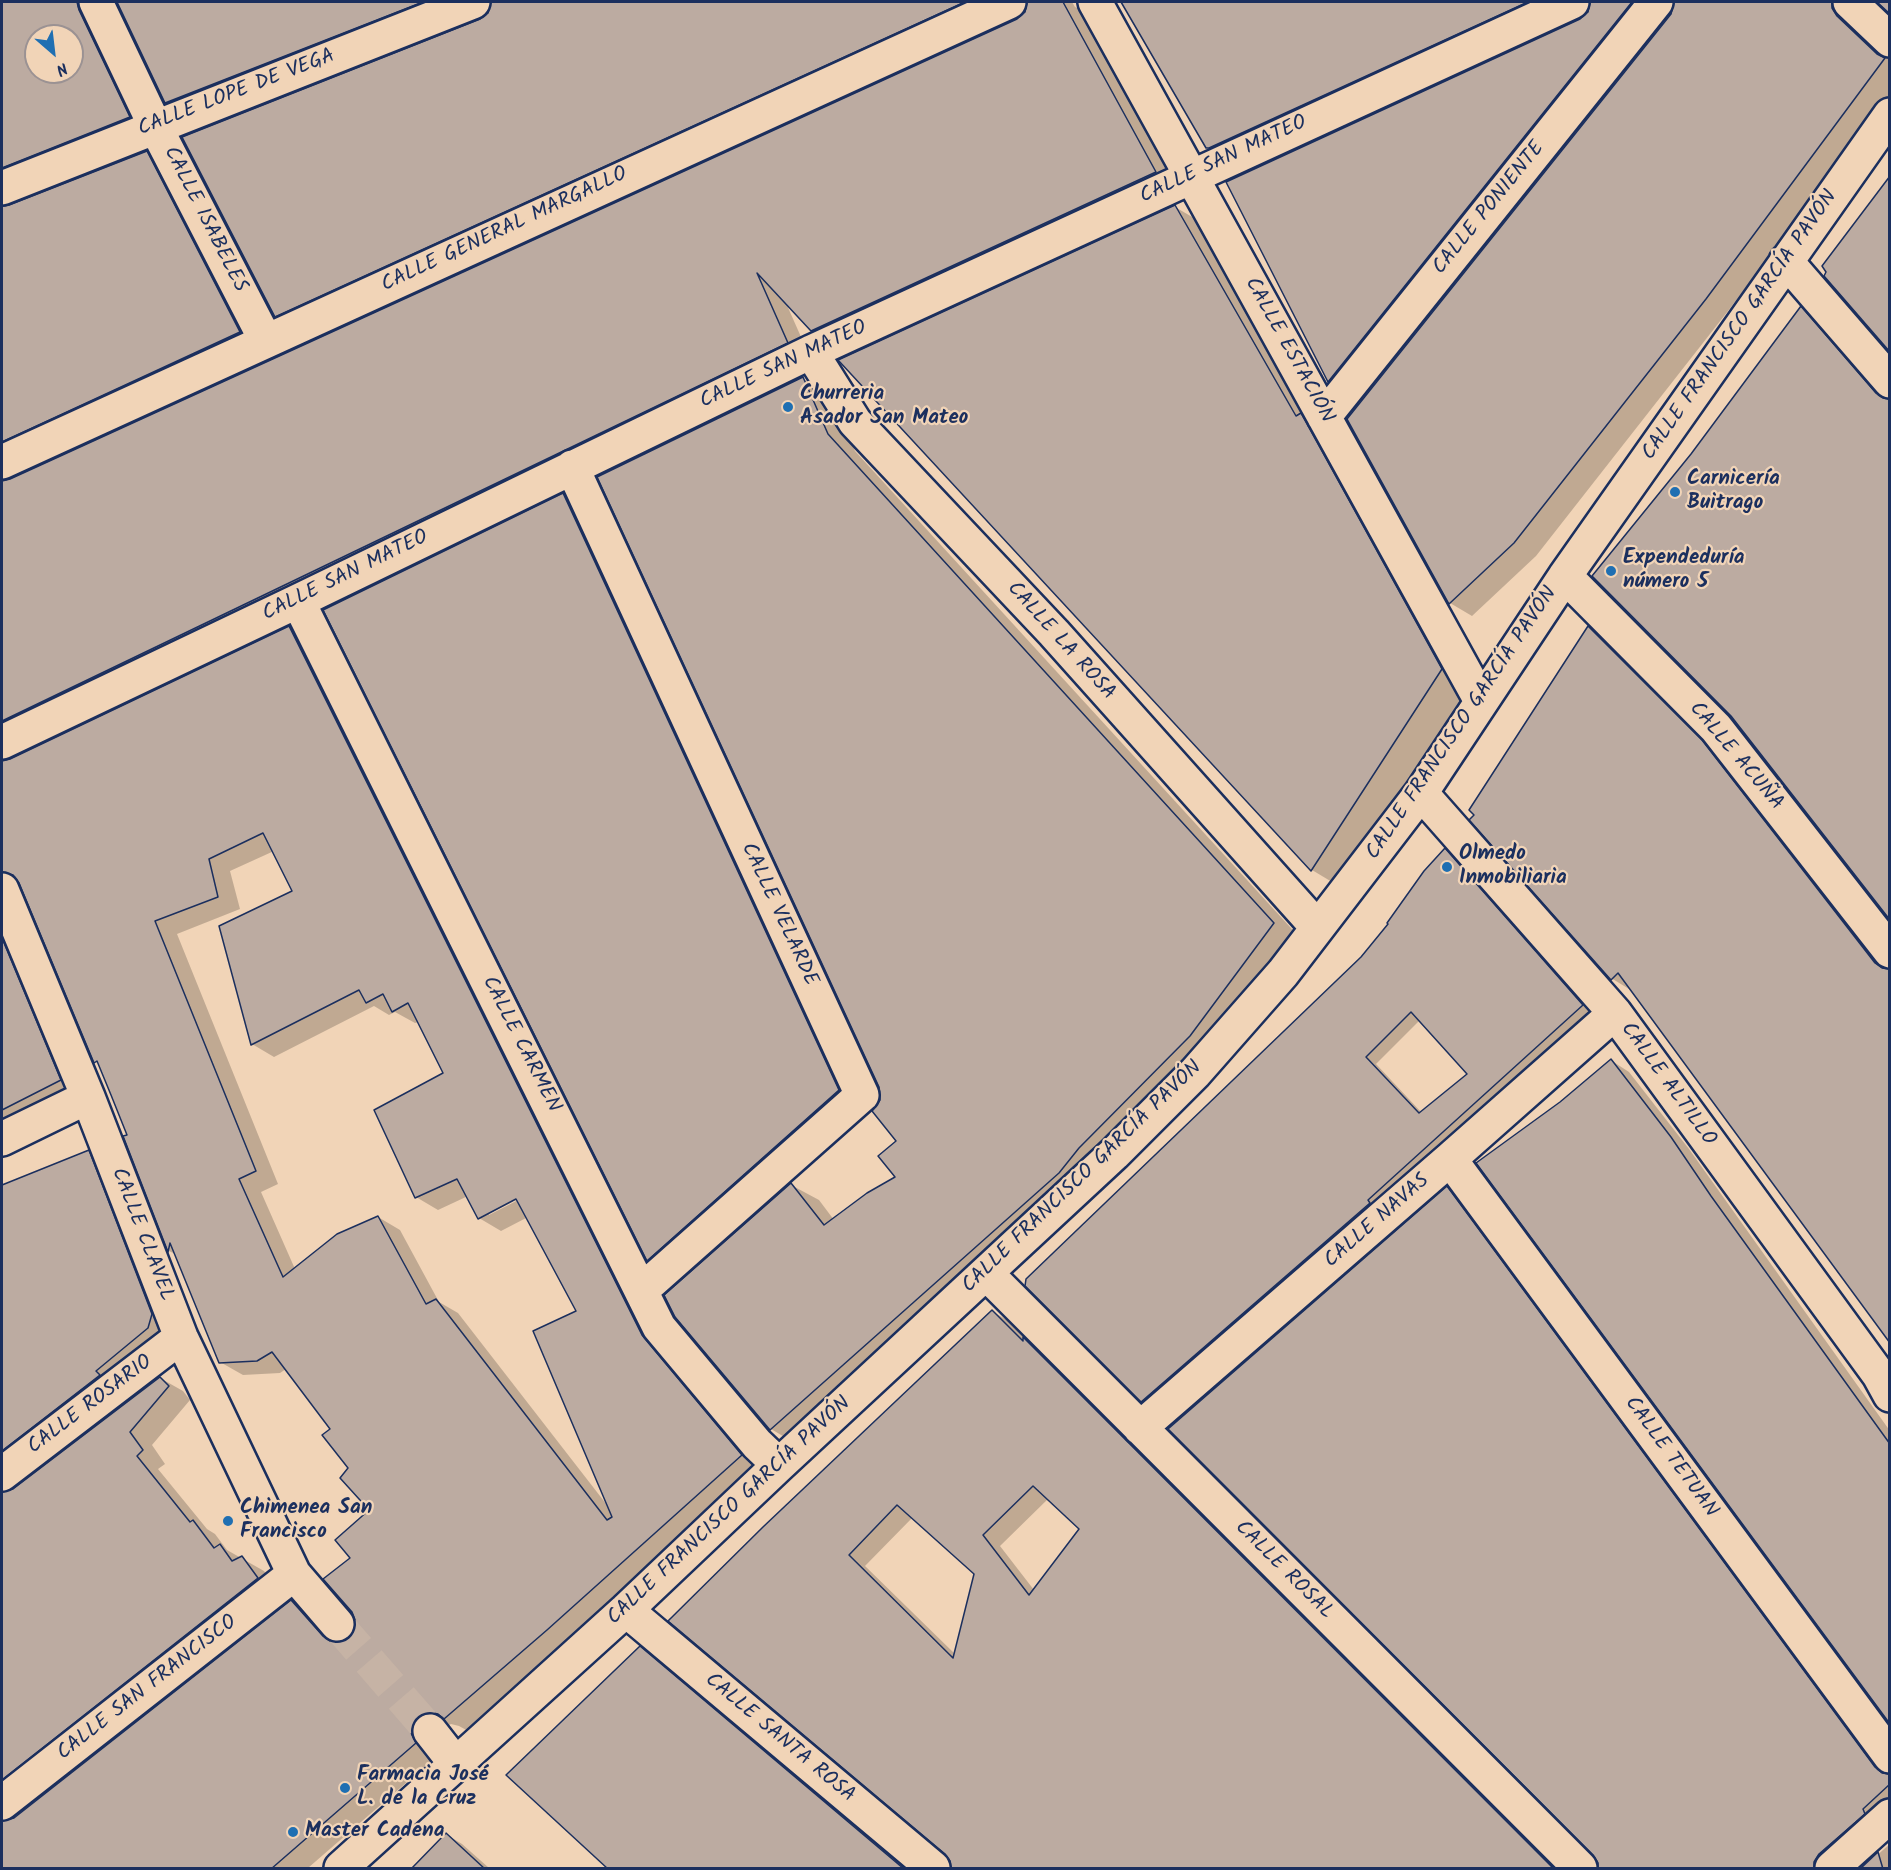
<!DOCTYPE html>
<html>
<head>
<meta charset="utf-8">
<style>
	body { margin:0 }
	#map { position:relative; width:1891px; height:1870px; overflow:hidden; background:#f1d4b7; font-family:Kalam,sans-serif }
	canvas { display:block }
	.frame { position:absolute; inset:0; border:3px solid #1b2f5e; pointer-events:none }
	.north { position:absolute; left:24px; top:24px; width:60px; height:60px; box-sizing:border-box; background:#f1d4b7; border:2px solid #9b9293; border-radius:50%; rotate:152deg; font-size:16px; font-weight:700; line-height:24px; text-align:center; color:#1b2f5e }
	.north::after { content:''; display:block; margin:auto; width:21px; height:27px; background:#1f6fb2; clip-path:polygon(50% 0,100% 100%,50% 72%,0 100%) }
</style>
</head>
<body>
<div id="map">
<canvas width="1891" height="1870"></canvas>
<div class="frame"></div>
<div class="north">N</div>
</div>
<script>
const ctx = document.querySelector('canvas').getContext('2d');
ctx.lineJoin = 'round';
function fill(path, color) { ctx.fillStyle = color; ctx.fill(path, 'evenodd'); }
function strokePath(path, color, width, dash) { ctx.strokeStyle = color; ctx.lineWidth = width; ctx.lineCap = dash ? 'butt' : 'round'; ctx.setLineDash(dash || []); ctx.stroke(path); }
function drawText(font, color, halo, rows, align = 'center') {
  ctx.font = font + ' Kalam,sans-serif'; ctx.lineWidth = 4.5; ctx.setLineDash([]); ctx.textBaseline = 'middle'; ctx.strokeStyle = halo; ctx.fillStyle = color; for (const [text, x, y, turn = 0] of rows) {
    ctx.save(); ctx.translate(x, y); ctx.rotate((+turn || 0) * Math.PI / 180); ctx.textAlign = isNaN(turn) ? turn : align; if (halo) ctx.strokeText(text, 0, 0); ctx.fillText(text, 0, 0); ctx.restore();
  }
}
fill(new Path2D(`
	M2 2H106L152 130 6 198 7 207 147 153 169 166 262 345 5 473 6 481 1018 20 1026 13 1029 2H1072L1075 7 1083 11 1178 185 835 343 812 330 786 303 809 355 2 743ZM36 36H72V72H36Z
	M118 2H477L189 115 166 102Z
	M493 2H1014L298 329 276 316 481 21 489 14Z
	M1123 2H1578L1230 160 1207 147Z
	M1592 2H1665L1351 394 1329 381 1228 182 1581 20 1588 14Z
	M1676 2H1823L1874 49 1890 59V95L1728 311 1536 556 1472 616 1450 603Z
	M1175 207 1206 225 1472 688 1342 888 1312 870Z
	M1801 308 1819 319 1890 400 1692 455Z
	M803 379 830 394 855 451 1301 939 1217 1052 798 1445 771 1429 676 1316 791 1185 819 1200 834 1220 897 1177 898 1141 882 1100Z
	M563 495 588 509 863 1105 672 1274 648 1260Z
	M289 628 312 640 664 1350 763 1468 570 1642 468 1731 459 1726 451 1724 441 1729 437 1756 308 1868H2V1185L88 1152 111 1165 174 1327 7 1480V1493L14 1490 160 1378 183 1391 190 1400 152 1445 165 1464 158 1469 207 1529 215 1534 227 1550 264 1571 280 1592 5 1819 7 1822 14 1819 292 1602 314 1615 339 1644 351 1639 356 1630 352 1558 371 1510 332 1430 286 1369 280 1373 243 1375 220 1362 177 1255 169 1251 125 1137 129 1136 100 1064 95 1061 22 884 10 891 82 1093 2 1134V776L131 715ZM274 851 294 892 252 1044 274 1057 374 1006 389 1015 395 1012 415 1023 419 1022 445 1073 416 1197 438 1210 468 1196 479 1218 501 1231 528 1217 578 1312 607 1505 458 1313 439 1302 400 1230 378 1217 295 1269 261 1192 278 1184 177 934 240 909 230 871ZM522 1195 524 1197 489 1215V1211Z
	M1588 628 1606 638 1720 752 1890 970 1629 989 1611 978Z
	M1445 850 1456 856 1593 1012 1154 1407 1142 1401 1362 958 1390 924ZM1420 1020 1469 1074 1422 1113 1376 1064Z
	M1612 1061 1629 1072 1689 1149 1890 1431V1721L1560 1103Z
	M1447 1188 1465 1199 1890 1775V1817L1835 1868H1600Z
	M993 1312 1011 1322 1032 1344 1041 1349 1560 1868H953L952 1861 946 1853 670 1619ZM1049 1498 1081 1528 1034 1590 1000 1546ZM913 1517 975 1573 955 1654 865 1566Z
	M640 1648 658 1659 908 1868H610Z
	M447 1835 462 1844 489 1868H412Z
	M1890 1844V1868H1862Z`), '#0003');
const building = new Path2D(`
	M2 2H77L79 10 130 117 2 168ZM36 36H72V72H36Z
	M117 2H423L165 103Z
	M491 2H965L275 317 182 137 480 19 488 13Z
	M1027 2H1063L1156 172 811 331 757 273 788 343 2 721V481L10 479 1017 19 1025 12Z
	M1121 2H1528L1209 148H1206Z
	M1590 2H1632L1328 382 1226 182 1580 19 1588 12Z
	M1674 2H1832V8L1837 16 1877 54 1885 58 1706 299 1514 543 1449 604 1347 419 1671 14Z
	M1877 2H1890V14Z
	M147 151 240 332 2 442V206L9 205Z
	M1890 176V352L1824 276 1826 272 1822 266Z
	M1175 205 1296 416 1301 413 1442 669 1311 871 838 360Z
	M1801 306 1876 393 1883 398 1890 399V920L1731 716 1592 576 1691 454Z
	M803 377 828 434 1274 923 1190 1036 1079 1148 1059 1173 770 1430 675 1317 664 1295 791 1183 824 1225 867 1193 895 1177 878 1156 896 1141 872 1111 880 1100 879 1087 597 477Z
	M563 493 839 1090 647 1261 323 610Z
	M289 626 642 1335 742 1455 547 1630 444 1719 438 1714 428 1712 418 1717 413 1723 411 1733 416 1743 271 1869H2V1821L14 1818 291 1600 323 1636 330 1641 341 1642 350 1638 355 1630V1620L352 1612 323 1579 350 1558 335 1540 369 1510 340 1478 348 1468 322 1435 330 1429 272 1352 257 1361 219 1363 170 1243 168 1252 123 1136 127 1135 111 1095 97 1061 94 1063 19 883 13 875 2 872V761L10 759ZM263 833 292 891 219 926 251 1045 359 990 366 1003 383 994 392 1012 408 1003 443 1073 374 1110 415 1198 457 1179 478 1219 516 1199 576 1311 533 1331 612 1517 607 1520 436 1299 426 1304 378 1216 337 1234 283 1277 239 1179 256 1171 155 921 218 897 209 859Z
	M1588 626 1702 740 1875 963 1882 968 1890 969V1343L1618 973 1611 980 1469 820 1474 815 1469 810Z
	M1445 848 1583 1005 1368 1200 1370 1203 1141 1402 1025 1286 1026 1279 1361 957 1388 924 1387 923 1424 871ZM1411 1012 1467 1074 1419 1113 1366 1057Z
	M2 938 61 1080 2 1110Z
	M1611 1059 1671 1137 1711 1196 1890 1444V1724L1476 1163 1560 1102Z
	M89 1150 152 1314 148 1328 96 1371 100 1375 2 1451V1185Z
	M1447 1186 1875 1767 1882 1773 1890 1774V1784L1863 1809 1865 1814 1819 1854 1814 1862V1869H1598V1863L1593 1855 1168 1429Z
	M992 1310 1023 1341V1337L1554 1869H951L950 1861 945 1854 668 1621 763 1527ZM1033 1486 1079 1529 1029 1595 983 1535ZM897 1505 974 1574 953 1658 849 1555Z
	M160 1377 169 1386 130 1432 143 1450 137 1456 190 1522 193 1520 214 1548 220 1544 232 1561 242 1556 258 1578 2 1780V1492L13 1489Z
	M640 1646 904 1869H608L506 1775Z
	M446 1833 485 1869H411Z
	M1878 1852 1883 1869H1860Z`);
fill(building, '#bcaba1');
strokePath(building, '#1b2f5e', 1.5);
strokePath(new Path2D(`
	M337 1624 430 1731`), '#c6b3a5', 33, [33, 16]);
const street = new Path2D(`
	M96 2 155 126 266 341
	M1095 2 1481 701
	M1850 2 1890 40
	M2 188 473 2
	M1786 261 1890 381
	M811 352 855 422 1054 633 1317 927
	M1324 417 1656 2
	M2 462 1009 2
	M572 467 862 1095 642 1290
	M1565 576 1716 728 1890 951
	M298 601 659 1327 757 1444 779 1465
	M2 742 298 601 811 352 1572 2
	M1421 793 1615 1013 1879 1375 1890 1395
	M2 890 88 1097 181 1337 294 1574 337 1624
	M2 1139 88 1097
	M1450 1159 1890 1756
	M986 1273 1580 1868
	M1140 1428 1450 1159 1615 1013
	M2 1474 181 1337
	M626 1610 933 1868
	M430 1731 455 1763
	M2 1803 294 1574
	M341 1868 626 1610 779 1465 1114 1154 1195 1073 1283 973 1421 793 1565 576 1890 115
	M1832 1868 1890 1816`);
strokePath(street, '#1b2f5e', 38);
strokePath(street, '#f1d4b7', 33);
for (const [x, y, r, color] of [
	[788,407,6,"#1f6fb2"],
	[1675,492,6,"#1f6fb2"],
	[1611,571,6,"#1f6fb2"],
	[1447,867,6,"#1f6fb2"],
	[228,1521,6,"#1f6fb2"],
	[345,1788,6,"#1f6fb2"],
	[293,1832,6,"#1f6fb2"]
]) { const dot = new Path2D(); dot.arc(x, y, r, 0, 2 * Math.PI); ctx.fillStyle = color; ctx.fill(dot); strokePath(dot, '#f1d4b7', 2); }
drawText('21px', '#1b2f5e', '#f1d4b7', [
	["CALLE LOPE DE VEGA",237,94,-21],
	["CALLE SAN MATEO",1224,161,-25],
	["CALLE PONIENTE",1490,209,-51],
	["CALLE ISABELES",204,220,63],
	["CALLE GENERAL MARGALLO",505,231,-25],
	["CALLE FRANCISCO GARCÍA PAVÓN",1741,326,-55],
	["CALLE ESTACIÓN",1288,351,61],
	["CALLE SAN MATEO",784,366,-25],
	["CALLE SAN MATEO",346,577,-26],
	["CALLE LA ROSA",1060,642,48],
	["CALLE FRANCISCO GARCÍA PAVÓN",1463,724,-56],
	["CALLE ACUÑA",1735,757,50],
	["CALLE VELARDE",778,915,65],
	["CALLE CARMEN",520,1045,63],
	["CALLE ALTILLO",1667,1085,54],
	["CALLE FRANCISCO GARCÍA PAVÓN",1083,1178,-44],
	["CALLE NAVAS",1378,1222,-41],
	["CALLE CLAVEL",141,1235,69],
	["CALLE ROSARIO",91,1406,-37],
	["CALLE TETUAN",1670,1458,54],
	["CALLE FRANCISCO GARCÍA PAVÓN",730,1512,-43],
	["CALLE ROSAL",1283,1571,45],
	["CALLE SAN FRANCISCO",148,1689,-38],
	["CALLE SANTA ROSA",779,1739,40]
]);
drawText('bold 21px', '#1b2f5e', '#f1d4b7', [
	["Churreria",800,395],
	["Asador San Mateo",800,419],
	["Carnicería",1687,480],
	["Buitrago",1687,504],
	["Expendeduría",1623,559],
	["número 5",1623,583],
	["Olmedo",1459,855],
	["Inmobiliaria",1459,879],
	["Chimenea San",240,1509],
	["Francisco",240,1533],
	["Farmacia José",357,1776],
	["L. de la Cruz",357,1800],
	["Master Cadena",305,1832]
], 'left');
</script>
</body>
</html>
